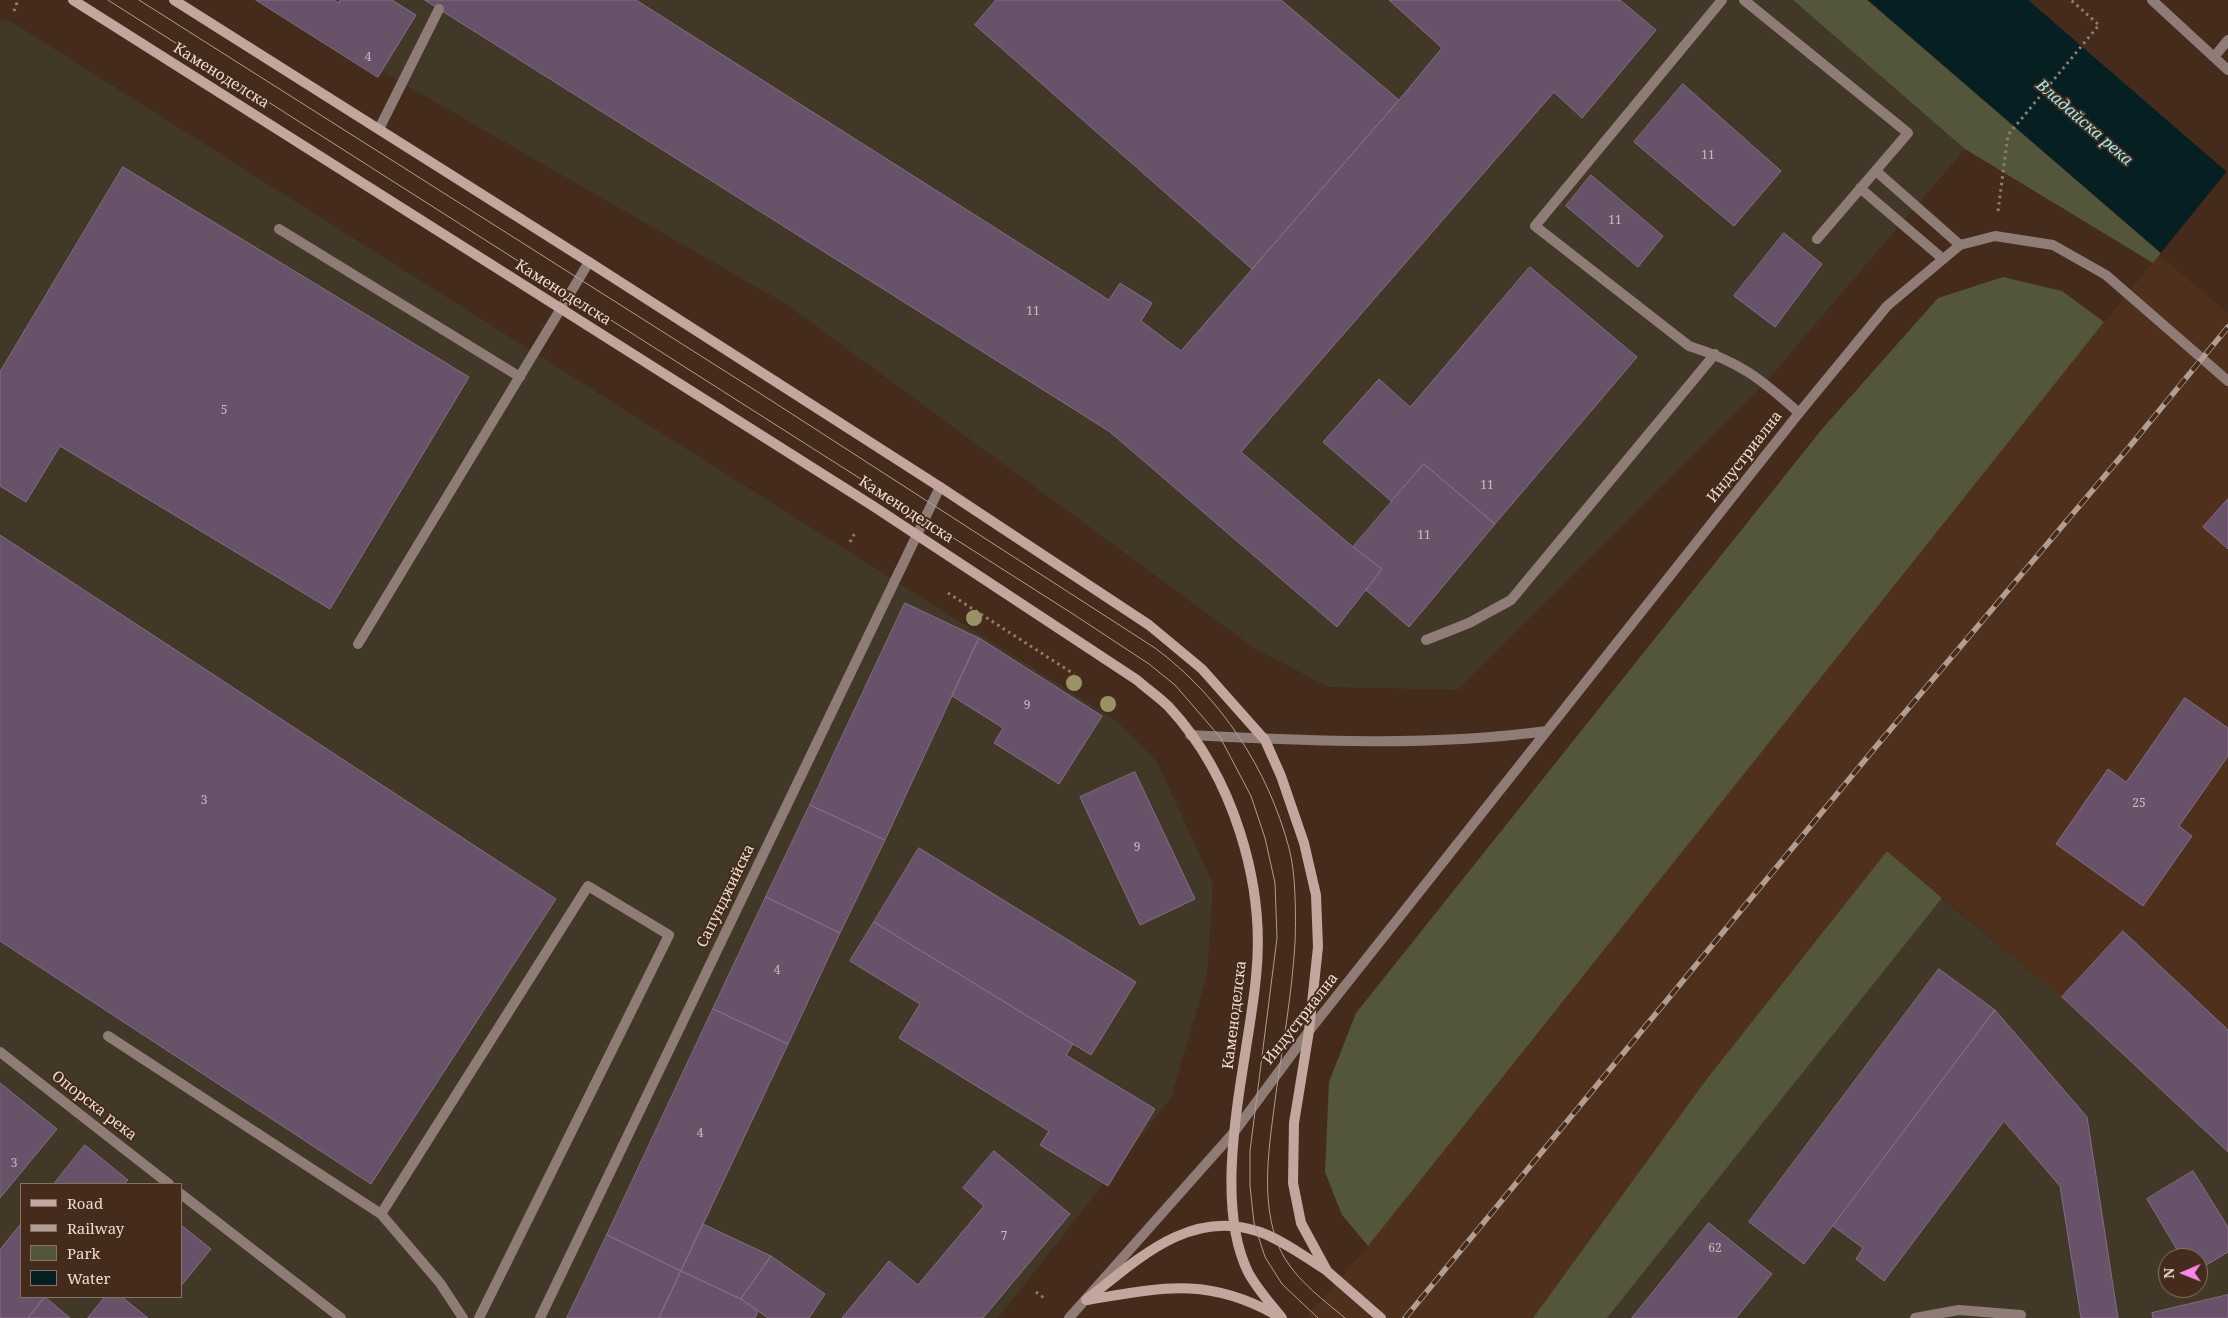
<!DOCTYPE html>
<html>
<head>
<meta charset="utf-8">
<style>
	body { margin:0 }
	#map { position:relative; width:2228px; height:1318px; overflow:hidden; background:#442b1b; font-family:"Noto Serif",serif }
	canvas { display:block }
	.legend { position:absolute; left:20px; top:1183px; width:162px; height:115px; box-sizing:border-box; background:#442b1b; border:1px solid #887265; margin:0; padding:6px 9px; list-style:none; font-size:15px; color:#eeddd3 }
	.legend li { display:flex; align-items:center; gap:10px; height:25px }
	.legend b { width:25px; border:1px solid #887265 }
	.north { position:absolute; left:2158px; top:1248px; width:50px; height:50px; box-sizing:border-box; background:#442b1b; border:1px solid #887265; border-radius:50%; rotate:269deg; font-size:14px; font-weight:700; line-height:20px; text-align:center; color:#eeddd3 }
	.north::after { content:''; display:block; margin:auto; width:18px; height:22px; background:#fa87e7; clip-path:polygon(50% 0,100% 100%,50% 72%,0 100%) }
</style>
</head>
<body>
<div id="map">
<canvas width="2228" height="1318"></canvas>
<ul class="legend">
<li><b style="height:6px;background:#c3a69d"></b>Road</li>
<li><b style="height:6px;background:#b19d91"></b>Railway</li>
<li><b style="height:14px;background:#54563c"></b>Park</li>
<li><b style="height:14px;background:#051f22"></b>Water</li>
</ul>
<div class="north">N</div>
</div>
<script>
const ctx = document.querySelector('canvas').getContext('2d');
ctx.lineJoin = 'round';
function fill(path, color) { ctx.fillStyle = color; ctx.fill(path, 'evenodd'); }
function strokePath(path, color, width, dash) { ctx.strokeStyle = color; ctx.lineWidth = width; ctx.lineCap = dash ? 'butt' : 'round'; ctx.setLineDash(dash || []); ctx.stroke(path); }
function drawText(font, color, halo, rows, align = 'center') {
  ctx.font = font + ' "Noto Serif",serif'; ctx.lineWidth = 4; ctx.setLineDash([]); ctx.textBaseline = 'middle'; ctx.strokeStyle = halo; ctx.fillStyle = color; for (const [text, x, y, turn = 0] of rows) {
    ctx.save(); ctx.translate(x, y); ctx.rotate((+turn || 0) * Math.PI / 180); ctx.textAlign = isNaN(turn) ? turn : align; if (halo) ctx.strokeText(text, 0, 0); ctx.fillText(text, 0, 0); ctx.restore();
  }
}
fill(new Path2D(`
	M258 0H1793L1965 149 1765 383 1457 690 1328 687 1254 648 786 304Z
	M7 19 1115 720 1157 762 1213 884 1207 975 1171 1098 998 1318H0V21ZM21 1184H181V1297H21Z
	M1942 898 2062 997 2228 1152V1318H1607ZM2168 1258H2198V1288H2168Z`), '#423828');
fill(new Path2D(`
	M2228 170V1152L2062 997 1887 851 1706 1080 1533 1318H1306L1368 1246 2054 384Z`), '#4f301c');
fill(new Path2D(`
	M1793 0H1867L2161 253 2153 263 1965 149Z
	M2003 277 2062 291 2104 322 1368 1246 1342 1215 1325 1172 1329 1082 1356 1013 1822 429 1938 298Z
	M1887 851 1942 898 1607 1318H1533L1706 1080Z`), '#54563c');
fill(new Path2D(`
	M1868 0H2028L2228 173V311Z`), '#051f22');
fill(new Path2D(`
	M2228 170V313L2159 255Z`), '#442b1b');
const building = new Path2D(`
	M256 0H334L339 3 340 0H392L416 15 378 77Z
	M425 0H636L1109 300 1120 283 1152 303 1141 321 1181 351 1399 100 1442 48 1389 0H1620L1656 30 1582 118 1554 92 1241 452 1353 547 1382 569 1337 627 1110 432Z
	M996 0H1281L1399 100 1252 269 975 25Z
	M1683 84 1781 171 1734 226 1634 142Z
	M123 167 469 377 330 609 60 446 26 502 0 486V372Z
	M1591 175 1663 236 1638 267 1566 206Z
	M1784 233 1822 264 1775 327 1734 296Z
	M1530 267 1637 357 1495 524 1424 464 1391 501 1323 442 1379 379 1410 407Z
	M1424 464 1495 524 1409 627 1366 590 1382 569 1353 547Z
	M2228 499V549L2203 527Z
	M0 535 556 899 371 1184 0 941Z
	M905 603 979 638 885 840 810 805Z
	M979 638 1102 716 1059 784 994 743 1003 728 952 696Z
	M2185 698 2228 728V756L2179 826 2192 836 2143 906 2056 844 2108 769 2126 782Z
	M1135 772 1195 899 1140 925 1080 797Z
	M810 805 885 840 840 933 766 897Z
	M919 848 1136 982 1091 1055 874 922Z
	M766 897 840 933 788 1044 713 1009Z
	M874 922 1073 1044 1066 1055 1155 1109 1108 1186 1040 1145 1049 1131 899 1038 920 1004 850 961Z
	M2123 931 2228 1030V1152L2062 997Z
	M1939 969 1995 1010 1804 1264 1749 1222Z
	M713 1009 788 1044 681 1271 607 1235Z
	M1995 1010 2087 1117 2118 1318H2081L2060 1186 2004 1121 1884 1281 1856 1259 1863 1248 1833 1226Z
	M0 1083 57 1129 0 1198Z
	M85 1145 128 1180 124 1184H54Z
	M994 1151 1070 1214 983 1318H842L889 1261 918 1285 984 1206 963 1188Z
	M2193 1171 2228 1227V1252L2198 1270V1258H2182L2147 1199Z
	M1709 1223 1772 1274 1736 1318H1632Z
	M21 1224V1297H45L28 1318H0V1250Z
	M703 1224 771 1256 741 1299 681 1271Z
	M181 1225 211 1249 181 1286Z
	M607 1235 681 1271 659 1318H567Z
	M771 1256 825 1294 809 1318H768L741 1299Z
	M681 1271 741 1299 758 1311 755 1318H659Z
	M2228 1295V1318H2153L2152 1313Z
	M45 1297 70 1318H28Z
	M105 1297H122L148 1318H88Z`);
fill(building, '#68526a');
strokePath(building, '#846d85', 1);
strokePath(new Path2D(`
	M14 11 18 0
	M1998 211 2008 135 2099 25 2071 0
	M850 542 856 531
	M948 593 1074 674
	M1036 1292 1044 1298`), '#927c6f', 3, [2.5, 4]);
strokePath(new Path2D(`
	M1722 0 1535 226 1689 346C1740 362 1760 378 1799 413
	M1744 0 1908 133 1817 239
	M2214 57 2228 40
	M379 129 439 9
	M1876 171 1960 245
	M1860 188 1943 259
	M279 229 520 377
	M1426 640 1469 623 1511 600 1715 354
	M358 644 589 262
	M108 1036 381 1214 440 1283 463 1318
	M381 1214 588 886 669 935 479 1318
	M1915 1318 1959 1310 2021 1315`), '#8f7c76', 10);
strokePath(new Path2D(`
	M1190 735C1309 741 1429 747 1547 731
	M0 1052 169 1184
	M181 1194 341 1318
	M540 1318 940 487
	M1069 1318 1235 1131 1309 1031 1799 413 1887 306 1960 245 1995 236 2053 245 2106 275 2228 381`), '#8f7c76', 10);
strokePath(new Path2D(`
	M2152 0 2228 70`), '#8f7c76', 10);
strokePath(new Path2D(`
	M73 0 873 506 1137 680C1147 689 1159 697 1169 707 1233 776 1266 884 1256 977 1248 1062 1210 1194 1248 1272 1257 1289 1270 1303 1282 1318
	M174 0 589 262 940 487 1149 625 1202 669 1265 740 1281 776 1304 843 1316 895 1318 947 1309 1031 1294 1123 1293 1183 1301 1223 1327 1271 1381 1318
	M1086 1300C1137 1260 1190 1207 1260 1232 1284 1241 1305 1257 1326 1270
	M1087 1300C1160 1288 1207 1276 1276 1315`), '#c3a69d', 10);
strokePath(new Path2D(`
	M108 0 1073 614 1149 664 1175 685 1220 737 1251 796 1265 838 1275 883 1277 938 1250 1151V1186L1254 1223 1265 1257 1282 1284 1318 1318
	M139 0 761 394 1155 648C1221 697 1268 769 1289 848 1296 873 1296 917 1295 943 1292 993 1283 1043 1276 1093 1270 1142 1259 1199 1279 1247 1292 1277 1321 1298 1345 1318`), '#b19d91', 1);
const rail = new Path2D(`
	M1405 1318 1874 749 2130 446 2228 327`);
strokePath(rail, '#b19d91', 5.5);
strokePath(rail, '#442b1b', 4, [11]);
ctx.fillStyle = '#9a9267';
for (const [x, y] of [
	[974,618],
	[1074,683],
	[1108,704]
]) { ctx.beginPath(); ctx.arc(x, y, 8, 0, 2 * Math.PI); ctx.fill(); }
drawText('12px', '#ccbab9', null, [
	["4",368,58],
	["11",1708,156],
	["11",1615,221],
	["11",1033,312],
	["5",224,411],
	["11",1487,486],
	["11",1424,536],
	["9",1027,706],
	["3",204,801],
	["25",2139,804],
	["9",1137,848],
	["4",777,971],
	["4",700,1134],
	["3",14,1164],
	["7",1004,1237],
	["62",1715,1249]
]);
drawText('15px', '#eeddd3', '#442b1b', [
	["Каменоделска",221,76,32],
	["Каменоделска",563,293,32],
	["Индустриална",1745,457,-52],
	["Каменоделска",906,510,33],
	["Сапунджийска",726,896,-64],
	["Каменоделска",1235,1015,-83],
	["Индустриална",1301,1019,-52],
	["Опорска река",94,1106,38]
]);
drawText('italic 16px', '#95ebf5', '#442b1b', [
	["Владайска река",2084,123,41]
]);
</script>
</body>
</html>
